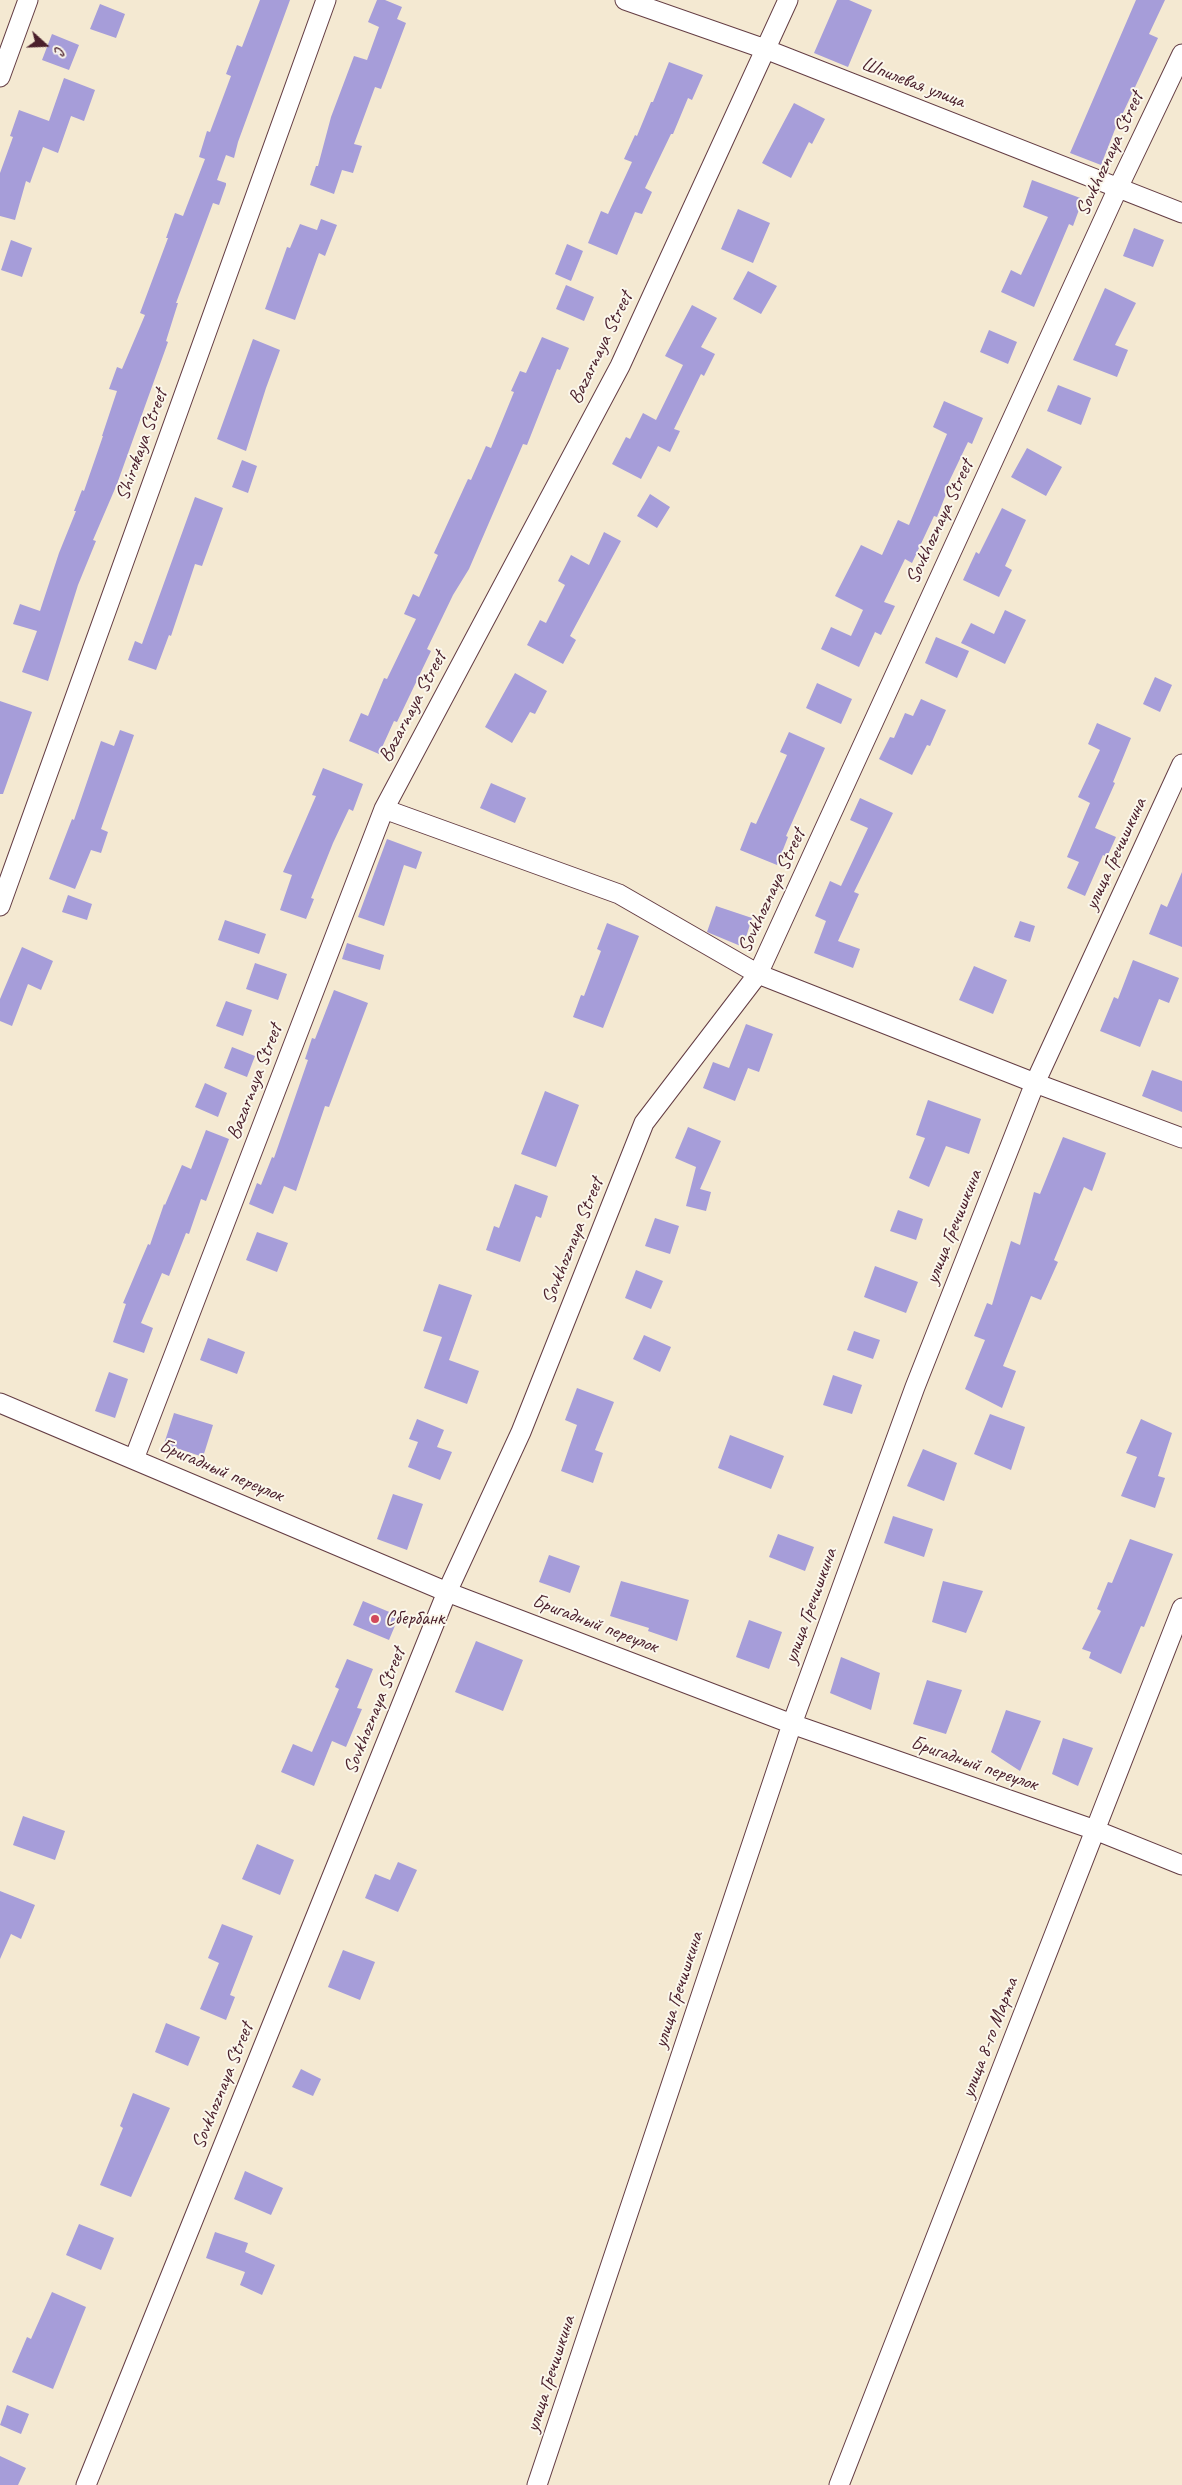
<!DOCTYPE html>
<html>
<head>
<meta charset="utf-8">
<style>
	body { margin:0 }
	#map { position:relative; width:1182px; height:2485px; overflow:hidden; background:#f4e9d2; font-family:Caveat,sans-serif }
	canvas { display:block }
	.north { position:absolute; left:20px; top:20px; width:50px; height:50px; -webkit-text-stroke:4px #fbf7ec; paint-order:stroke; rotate:110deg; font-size:14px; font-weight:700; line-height:20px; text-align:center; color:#4a1f2b }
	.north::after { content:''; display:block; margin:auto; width:18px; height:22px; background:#4a1f2b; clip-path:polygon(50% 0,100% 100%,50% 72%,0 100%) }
</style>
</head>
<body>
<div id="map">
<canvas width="1182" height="2485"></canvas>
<div class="north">С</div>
</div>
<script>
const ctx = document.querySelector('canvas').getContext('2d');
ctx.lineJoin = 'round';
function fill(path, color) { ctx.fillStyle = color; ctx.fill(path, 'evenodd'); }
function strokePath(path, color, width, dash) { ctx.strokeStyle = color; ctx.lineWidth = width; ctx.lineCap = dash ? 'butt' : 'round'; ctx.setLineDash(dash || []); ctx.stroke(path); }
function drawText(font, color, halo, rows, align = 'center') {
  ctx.font = font + ' Caveat,sans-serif'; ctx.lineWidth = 4; ctx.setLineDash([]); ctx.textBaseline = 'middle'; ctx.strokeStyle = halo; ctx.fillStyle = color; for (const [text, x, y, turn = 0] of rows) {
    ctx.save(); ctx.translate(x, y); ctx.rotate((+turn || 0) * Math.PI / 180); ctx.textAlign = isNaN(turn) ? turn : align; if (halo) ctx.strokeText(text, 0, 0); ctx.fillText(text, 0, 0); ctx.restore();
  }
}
fill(new Path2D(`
	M260 0H290L238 142 234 158 226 155 217 180 226 183V185L219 205 213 203 176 303H178L166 341 168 342 117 484 93 540 96 541 78 585 48 681 22 672 37 631 13 624 20 604 40 611 59 553 76 511H74L82 490 84 491 103 436H102L117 391 109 389 117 367 122 369 145 315 140 313 168 238H166L175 213 183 216 205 159 199 157 207 131 210 132 231 76 226 74 237 45 242 47Z
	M377 0H385L402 7 397 19 406 23 381 89 375 87 354 144 362 146 353 173 342 170 334 194 310 185 316 166H318L331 117 354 56 367 60 379 27 368 22Z
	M837 0H849L872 10 848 67 814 53Z
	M1136 0H1165L1149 34 1158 38 1122 115 1121 114 1101 165 1070 153Z
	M100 4 125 14 116 38 90 29Z
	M52 34 79 45 69 70 42 60Z
	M669 62 703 75 692 100 688 98 673 134H671L645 188 652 192 642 214 635 212 617 255 588 243 601 211 608 214 632 162 624 159 635 135 637 136 651 102H653Z
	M64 78 95 90 84 121 71 116 58 153 43 147 30 183 26 181 15 220 0 216V173L13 137 10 136 19 110 49 121Z
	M794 103 825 119 812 144 809 142 791 178 762 163Z
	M1032 180 1083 199 1073 226 1069 224 1034 307 1001 292 1011 270 1021 275 1048 217 1023 207Z
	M738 209 770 223 753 263 721 249Z
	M321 219 337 225 325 256 319 253 295 320 265 309 287 247 290 248 300 224 317 230Z
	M1134 228 1164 240 1153 267 1123 256Z
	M11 240 32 248 22 277 1 270Z
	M567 244 583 251 571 281 555 274Z
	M748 271 777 286 761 314 733 299Z
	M566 285 594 297 584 321 556 309Z
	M1105 288 1136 303 1115 345 1128 350 1117 377 1073 360Z
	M692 305 717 318 701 347 715 354 704 376 701 374 674 429 680 431 670 452 658 446 641 479 612 464 626 437 630 439 643 413 656 420 683 365 665 356Z
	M989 330 1017 342 1008 364 980 352Z
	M542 337 569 348 560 370 557 369 527 445 523 444 469 569 453 595 427 649 431 651 397 722 394 721 379 754 349 741 361 713 368 716 384 678 387 679 416 619 404 614 413 594 419 597 438 555 434 553 468 479 471 480 486 446 491 448 514 392 511 391 520 371 526 373Z
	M253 339 280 350 266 388 246 451 217 439Z
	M1058 385 1091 398 1081 425 1047 411Z
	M944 401 983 418 972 444 968 442 946 488 948 489 937 517 934 516 912 563 905 559 884 602 895 606 881 635 875 632 859 667 821 649 831 627 851 636 863 610 835 596 861 545 882 555 898 520 909 525 947 434 933 427Z
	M1027 448 1062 467 1046 496 1011 477Z
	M242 460 257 466 248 493 232 487Z
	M650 494 670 507 657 528 637 516Z
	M195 497 223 508 202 566 195 564 171 636 169 635 156 670 128 660 135 641 142 644Z
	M1002 508 1026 520 1005 566 1012 570 999 597 963 580 976 552 979 554Z
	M604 532 621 541 570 636 576 640 563 664 527 645 540 620 546 623 565 585 558 581 571 555 589 565Z
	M1005 610 1026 620 1005 664 961 643 971 623 994 634Z
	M936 637 969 651 957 678 925 663Z
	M515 673 547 691 535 714 530 712 512 743 485 727Z
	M1155 677 1172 685 1160 712 1143 704Z
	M817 683 852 699 841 724 806 708Z
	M921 699 946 710 930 746 927 745 912 775 879 759 890 737 894 738 905 713 913 716Z
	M0 701 32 712 3 794H0Z
	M1097 723 1131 738 1113 782 1115 783 1095 828 1116 837 1107 857 1103 855 1085 896 1067 888 1079 862 1067 857 1090 803 1078 797 1100 750 1088 744Z
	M120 730 134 735 101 829 108 832 101 853 91 850 75 889 49 879 72 819 74 820 101 741 114 746Z
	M789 732 825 748 786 836 788 837 777 865 740 850 751 822 756 824 787 755 780 752Z
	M323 768 363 784 353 811 349 809 333 843 311 898 314 899 306 919 280 910 292 875 283 872 316 796 312 795Z
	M491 783 526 798 515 823 480 808Z
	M860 798 893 813 854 892 859 894 838 941 860 949 853 968 814 953 826 921 815 916 830 881 841 886 868 828 850 820Z
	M387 839 422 852 416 869 404 865 384 926 358 917Z
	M1182 872V947L1149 934 1161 904 1167 907Z
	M68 895 92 904 87 920 62 912Z
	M716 906 752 918 743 947 707 932Z
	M225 920 266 934 259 954 218 940Z
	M1020 921 1035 926 1030 942 1014 937Z
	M607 923 639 936 603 1028 573 1017 581 995 584 996 601 951 597 949Z
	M347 943 384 955 380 970 342 959Z
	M22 947 53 961 41 990 28 984 12 1026 0 1021V999Z
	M1133 960 1179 978 1169 1003 1159 999 1140 1047 1100 1031 1114 997 1118 999Z
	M255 963 287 974 278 1000 246 989Z
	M974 966 1007 980 993 1014 959 1000Z
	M334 990 368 1003 329 1107 325 1106 296 1191 284 1186 273 1214 249 1204 257 1183 261 1185 272 1157 274 1158 308 1060 305 1059 312 1038 315 1039Z
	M226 1001 252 1010 243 1036 216 1026Z
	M746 1024 773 1034 759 1072 748 1068 735 1101 703 1088 713 1062 729 1068Z
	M232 1047 255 1056 247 1077 224 1068Z
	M1152 1070 1182 1081V1112L1142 1096Z
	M205 1083 227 1093 218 1117 195 1107Z
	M545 1091 579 1105 556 1167 521 1154Z
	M928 1100 981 1119 969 1154 946 1146 929 1187 909 1178 925 1138 916 1135Z
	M688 1127 721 1141 700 1189 711 1192 706 1211 686 1206 696 1167 675 1158Z
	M206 1130 229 1139 206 1201 201 1199 189 1234 186 1233 169 1276 162 1273 141 1323 153 1328 144 1353 113 1342 126 1304 123 1303 148 1244 150 1245 164 1204 165 1205 182 1165 191 1169Z
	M1063 1137 1106 1153 1092 1191 1084 1187 1054 1260 1058 1262 1041 1300 1031 1296 1003 1366 1016 1371 1002 1408 965 1389 985 1340 974 1336 987 1303 992 1305 1011 1241 1020 1245 1034 1192 1040 1194Z
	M515 1184 548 1196 541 1218 536 1216 520 1262 486 1250 494 1226 499 1228Z
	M898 1210 923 1219 916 1240 890 1231Z
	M655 1218 679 1226 670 1254 645 1246Z
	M257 1232 288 1243 277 1272 246 1260Z
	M875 1266 918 1282 906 1313 864 1297Z
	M636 1270 663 1281 651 1309 625 1298Z
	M439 1284 472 1295 449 1360 479 1371 467 1404 424 1388 442 1337 423 1331Z
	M854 1331 880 1340 873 1359 847 1350Z
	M644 1335 671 1347 660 1372 633 1359Z
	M208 1338 245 1352 237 1374 200 1360Z
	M109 1372 128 1379 115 1418 95 1411Z
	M833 1375 862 1385 852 1414 823 1405Z
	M577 1388 614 1402 595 1450 603 1453 593 1483 561 1471 577 1425 565 1420Z
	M174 1413 213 1425 203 1457 164 1444Z
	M990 1414 1025 1427 1011 1470 974 1454Z
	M417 1419 444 1430 437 1447 452 1452 440 1480 408 1467 418 1442 409 1439Z
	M1141 1419 1172 1433 1158 1476 1165 1478 1155 1508 1121 1496 1137 1457 1126 1453Z
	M730 1435 784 1456 771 1489 718 1468Z
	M923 1449 957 1463 944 1501 907 1486Z
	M393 1494 423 1504 407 1550 377 1539Z
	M893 1516 933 1529 924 1557 884 1543Z
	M778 1534 814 1547 805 1571 769 1557Z
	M1130 1539 1173 1554 1144 1627 1141 1626 1121 1674 1089 1658 1091 1652 1082 1649 1101 1611 1097 1609 1108 1582 1112 1583Z
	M549 1555 580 1566 570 1593 539 1582Z
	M621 1581 689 1600 677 1641 648 1631 649 1628 610 1616Z
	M943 1581 983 1591 966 1633 932 1622Z
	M363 1601 399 1616 389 1640 353 1625Z
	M749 1620 782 1632 769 1669 736 1657Z
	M476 1641 523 1660 503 1711 455 1692Z
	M841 1657 880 1673 871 1710 830 1693Z
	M347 1659 373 1669 357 1708 362 1709 346 1747 332 1741 314 1786 281 1772 293 1744 312 1752 339 1689 335 1687Z
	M927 1680 962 1690 946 1734 913 1724Z
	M1006 1710 1041 1721 1020 1771 991 1752Z
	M1063 1738 1093 1748 1078 1786 1052 1774Z
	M23 1816 65 1831 55 1860 13 1845Z
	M257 1844 294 1860 280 1895 242 1879Z
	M398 1862 417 1870 398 1912 365 1898 375 1874 390 1880Z
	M0 1891 35 1905 21 1939 11 1934 0 1959Z
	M222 1924 253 1936 230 1995 235 1997 226 2020 200 2009 219 1963 208 1958Z
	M343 1950 375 1962 360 2000 328 1987Z
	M166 2023 200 2037 188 2066 155 2052Z
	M301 2069 321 2079 313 2096 292 2087Z
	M133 2093 170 2108 131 2197 100 2185 123 2128 120 2126Z
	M245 2171 283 2188 271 2215 234 2199Z
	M79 2224 114 2238 101 2270 66 2255Z
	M215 2232 248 2243 245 2252 275 2265 262 2295 240 2285 245 2272 206 2258Z
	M52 2292 86 2307 53 2389 12 2372 27 2337 31 2339Z
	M7 2405 29 2414 21 2434 0 2425Z
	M0 2456 26 2468 18 2485H0Z`), '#a69dd9');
const minor = new Path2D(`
	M625 0 765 49 1182 213
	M0 77 28 0
	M384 809 619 894 758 974 1035 1083 1182 1138
	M0 906 326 0
	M0 1403 447 1592 792 1724 1095 1830 1182 1865
	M134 1459 384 809 620 366 788 0
	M86 2485 447 1592 521 1432 644 1123 758 974 1118 188 1182 54
	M537 2485 792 1724 915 1387 1035 1083 1182 764
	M839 2485 1182 1608`);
strokePath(minor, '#643d44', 21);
strokePath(minor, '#fff', 19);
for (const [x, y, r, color] of [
	[375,1619,5,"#d1495b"]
]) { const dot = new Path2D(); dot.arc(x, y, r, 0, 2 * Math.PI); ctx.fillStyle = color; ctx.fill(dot); strokePath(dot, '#fbf7ec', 2); }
drawText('20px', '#4a1f2b', '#fbf7ec', [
	["Шпилевая улица",913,83,21],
	["Sovkhoznaya Street",1110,154,-65],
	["Bazarnaya Street",601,348,-64],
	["Shirokaya Street",142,445,-70],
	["Sovkhoznaya Street",940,522,-65],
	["Bazarnaya Street",413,707,-62],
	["улица Гречишкина",1116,854,-65],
	["Sovkhoznaya Street",772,891,-65],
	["Bazarnaya Street",255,1082,-69],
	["улица Гречишкина",954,1227,-68],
	["Sovkhoznaya Street",573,1241,-68],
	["Бригадный переулок",221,1471,23],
	["улица Гречишкина",811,1606,-70],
	["Бригадный переулок",595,1624,21],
	["Sovkhoznaya Street",375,1711,-68],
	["Бригадный переулок",974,1764,19],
	["улица Гречишкина",679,1990,-72],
	["улица 8-го Марта",990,2038,-69],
	["Sovkhoznaya Street",223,2086,-68],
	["улица Гречишкина",551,2374,-72]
]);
drawText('20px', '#4a1f2b', '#fbf7ec', [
	["Сбербанк",385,1619]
], 'left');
</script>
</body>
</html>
